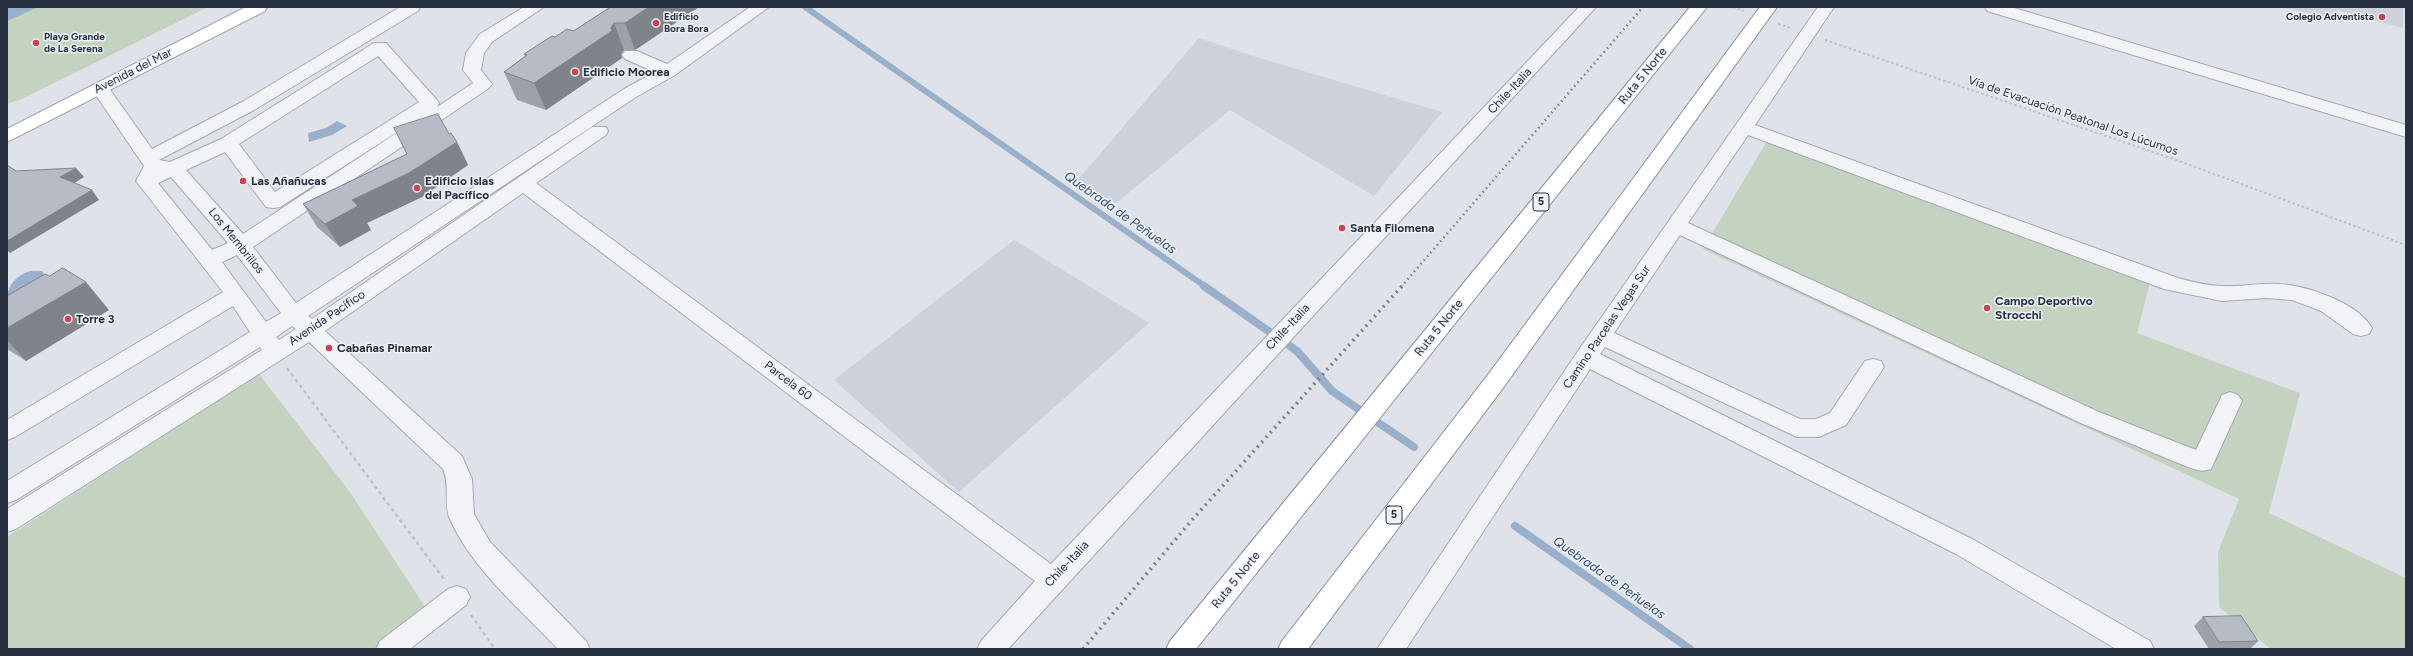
<!DOCTYPE html>
<html>
<head>
<meta charset="utf-8">
<style>
	body { margin:0 }
	#map { position:relative; width:2413px; height:656px; overflow:hidden; background:#dfe2e9; font-family:Figtree,sans-serif }
	canvas { display:block }
	.frame { position:absolute; inset:0; border:8px solid #273040; pointer-events:none }
</style>
</head>
<body>
<div id="map">
<canvas width="2413" height="656"></canvas>
<div class="frame"></div>
</div>
<script>
const ctx = document.querySelector('canvas').getContext('2d');
ctx.lineJoin = 'round';
function fill(path, color) { ctx.fillStyle = color; ctx.fill(path, 'evenodd'); }
function strokePath(path, color, width, dash) { ctx.strokeStyle = color; ctx.lineWidth = width; ctx.lineCap = dash ? 'butt' : 'round'; ctx.setLineDash(dash || []); ctx.stroke(path); }
function drawText(font, color, halo, rows, align = 'center') {
  ctx.font = font + ' Figtree,sans-serif'; ctx.lineWidth = 3; ctx.setLineDash([]); ctx.textBaseline = 'middle'; ctx.strokeStyle = halo; ctx.fillStyle = color; for (const [text, x, y, turn = 0] of rows) {
    ctx.save(); ctx.translate(x, y); ctx.rotate((+turn || 0) * Math.PI / 180); ctx.textAlign = isNaN(turn) ? turn : align; if (halo) ctx.strokeText(text, 0, 0); ctx.fillText(text, 0, 0); ctx.restore();
  }
}
fill(new Path2D(`
	M2283 7H2403V28L2337 10 2343 23Z
	M1199 38 1253 56 1442 112 1374 196 1230 110 1116 203 1076 182Z
	M1014 240 1149 323 959 492 834 380Z`), '#cdd1db');
fill(new Path2D(`
	M7 7H208L22 99 7 104Z
	M1767 141 2150 283 2137 333 2300 393 2269 513 1703 249Z
	M259 374 350 492 429 613 382 649H7V537Z
	M2239 499 2406 578V649H2271L2219 607 2218 552Z`), '#c4d3c0');
fill(new Path2D(`
	M7 7H39L7 21Z
	M337 121 347 126 332 135 309 142 308 133 326 128Z
	M30 271H42L45 276 7 301C7 286 15 276 30 271Z`), '#99b0ca');
strokePath(new Path2D(`
	M805 7 1206 287`), '#99b0ca', 6);
strokePath(new Path2D(`
	M1204 286 1297 351 1332 391 1414 447
	M1515 526 1690 649`), '#99b0ca', 8);
const minor = new Path2D(`
	M400 7H420L418 11 254 110 159 160 170 162 221 139 374 43H386L436 99 439 103 437 107 473 83 463 70 466 53 480 34 524 7H544L492 42 484 53 481 70 492 84 489 88 253 247 296 303 624 89 655 72 625 59 622 55 625 51H637L667 64 750 7H769L675 75 636 97 308 316 312 319 592 127H606L608 131 606 135 536 183 1051 564 1579 7H1596L1008 649H977L981 641 1035 581 523 193 325 331 462 456 472 479 474 514 490 542 586 641 590 649H558C521 610 470 567 449 517 444 503 450 485 443 469L309 342 16 529 7 532V509L262 350 260 347 16 500 7 503V481L250 332 233 306 15 437 7 440V420L223 292 136 181 144 166 91 88 94 84H106L152 149 242 102ZM378 56 419 102 275 192 239 144ZM427 113 243 234 186 170 225 152 266 207 273 208 280 207ZM171 177 228 243 212 250 158 183ZM237 255 281 313 266 322 222 262ZM292 326 296 329 279 340 276 337Z
	M1818 7H1834L1755 125 2178 278C2193 282 2208 286 2223 286 2241 287 2259 283 2278 284 2306 285 2357 302 2372 328L2369 334 2361 336 2353 334 2321 311 2292 300 2266 298 2222 301 2164 289 1748 135 1688 223 2099 412 2196 450 2222 395 2230 392 2238 395 2242 401 2211 469 2202 471 2193 469 2083 424 1680 235 1614 333 1800 419H1816L1830 413 1865 361 1873 359 1881 361 1884 367 1846 425 1819 437H1797L1605 347 1600 354 1974 540 2150 641 2154 649H2116L1956 554 1590 369 1406 649H1377L1578 351Z
	M1985 7H2011L2406 125V137L1987 11Z
	M457 586 466 589 470 597 466 605 410 649H376L380 641 448 589Z`);
const major = new Path2D(`
	M246 7H267L265 11 7 142V129Z`);
const highway = new Path2D(`
	M1690 7H1707L1196 649H1166L1170 641Z
	M1760 7H1777L1503 388 1308 649H1278L1282 641 1487 376Z`);
strokePath(minor, '#a4a9b3', 2);
strokePath(major, '#9ea6b5', 2);
strokePath(highway, '#868fa0', 2);
strokePath(new Path2D(`
	M1733 7 1744 11
	M1778 24 1791 28
	M1825 40 2179 161 2406 245`), '#bdc0c7', 2, [2.5, 2.5]);
strokePath(new Path2D(`
	M287 368 444 579
	M471 615 495 649`), '#bdc0c7', 2.5, [3.5, 3.5]);
fill(minor, '#f2f3f7');
fill(major, '#fff');
fill(highway, '#fff');
strokePath(new Path2D(`
	M1401 287 1643 7`), '#788193', 2.5, [1.5, 3.5]);
strokePath(new Path2D(`
	M1083 649 1192 520 1402 286`), '#788193', 3.5, [2, 4.5]);
fill(new Path2D(`
	M611 7H699L635 50H624L621 54 622 58 546 110 517 100 504 72 525 56 524 54 555 37 573 31Z
	M449 134 457 142 468 165 422 197 367 223 371 230 340 247 317 227 303 204Z
	M7 296 109 310 26 361 7 349Z
	M2203 617 2258 641 2250 649H2209L2194 626Z`), '#9da1a9');
fill(new Path2D(`
	M649 7H699L635 50 625 23Z
	M614 23 624 50 621 54 622 58 546 110 534 83 611 28Z
	M457 142 468 165 422 197 367 223 371 230 340 247 325 224 352 200Z
	M76 168 84 177 68 187 60 177Z
	M92 190 99 200 10 253 7 250V241Z
	M86 282 109 310 26 361 7 340V328Z`), '#7f838a');
const building = new Path2D(`
	M611 7H649L625 23H614L611 28 612 31 534 83 504 72 527 55 524 54 552 36 555 37 567 29 573 31Z
	M438 114 449 134 451 133 457 142 409 173 352 200 358 206 325 224 303 204 407 154 394 128Z
	M7 165 16 171 76 168 60 177 92 190 7 241Z
	M63 268 86 282 7 328V296L45 274 49 276Z
	M2241 616 2258 641 2219 642 2203 617Z`);
fill(building, '#b6bbc5');
strokePath(building, '#7f838a', 1);
for (const [x, y, r, color] of [
	[2382,17,4,"#d24053"],
	[656,23,4,"#d24053"],
	[36,43,4,"#d24053"],
	[575,72,4,"#d24053"],
	[243,181,4,"#d24053"],
	[417,188,4,"#d24053"],
	[1342,228,4,"#d24053"],
	[1987,308,4,"#d24053"],
	[68,319,4,"#d24053"],
	[329,348,4,"#d24053"]
]) { const dot = new Path2D(); dot.arc(x, y, r, 0, 2 * Math.PI); ctx.fillStyle = color; ctx.fill(dot); strokePath(dot, '#eef1f6', 1.5); }
drawText('bold 10px', '#273040', '#eef1f6', [
	["Edificio",664,17],
	["Bora Bora",664,29],
	["Colegio Adventista",2374,17,"right"],
	["Playa Grande",44,37],
	["de La Serena",44,49]
], 'left');
for (const [x, y, w] of [
	[1541,202,16],
	[1394,515,16]
]) { const box = new Path2D(); box.roundRect(x - w / 2, y - 9, w, 18, 3); ctx.fillStyle = '#eef1f6'; ctx.fill(box); strokePath(box, '#273040', 1); }
drawText('bold 11px', '#273040', null, [
	["5",1541,202],
	["5",1394,515]
]);
drawText('12px', '#273040', '#eef1f6', [
	["Avenida del Mar",133,71,-27],
	["Ruta 5 Norte",1643,76,-51],
	["Chile-Italia",1510,91,-47],
	["Vía de Evacuación Peatonal Los Lúcumos",2073,116,19],
	["Los Membrillos",236,241,51],
	["Avenida Pacífico",327,318,-34],
	["Chile-Italia",1288,327,-47],
	["Camino Parcelas Vegas Sur",1607,327,-56],
	["Ruta 5 Norte",1439,328,-51],
	["Parcela 60",788,381,37],
	["Chile-Italia",1067,564,-47],
	["Ruta 5 Norte",1236,580,-51]
]);
drawText('bold 12px', '#273040', '#eef1f6', [
	["Edificio Moorea",583,72],
	["Las Añañucas",251,181],
	["Edificio Islas",425,181],
	["del Pacífico",425,195],
	["Santa Filomena",1350,228],
	["Campo Deportivo",1995,301],
	["Strocchi",1995,315],
	["Torre 3",76,319],
	["Cabañas Pinamar",337,348]
], 'left');
drawText('italic 13px', '#304e75', '#eef1f6', [
	["Quebrada de Peñuelas",1120,213,35],
	["Quebrada de Peñuelas",1609,578,35]
]);
</script>
</body>
</html>
